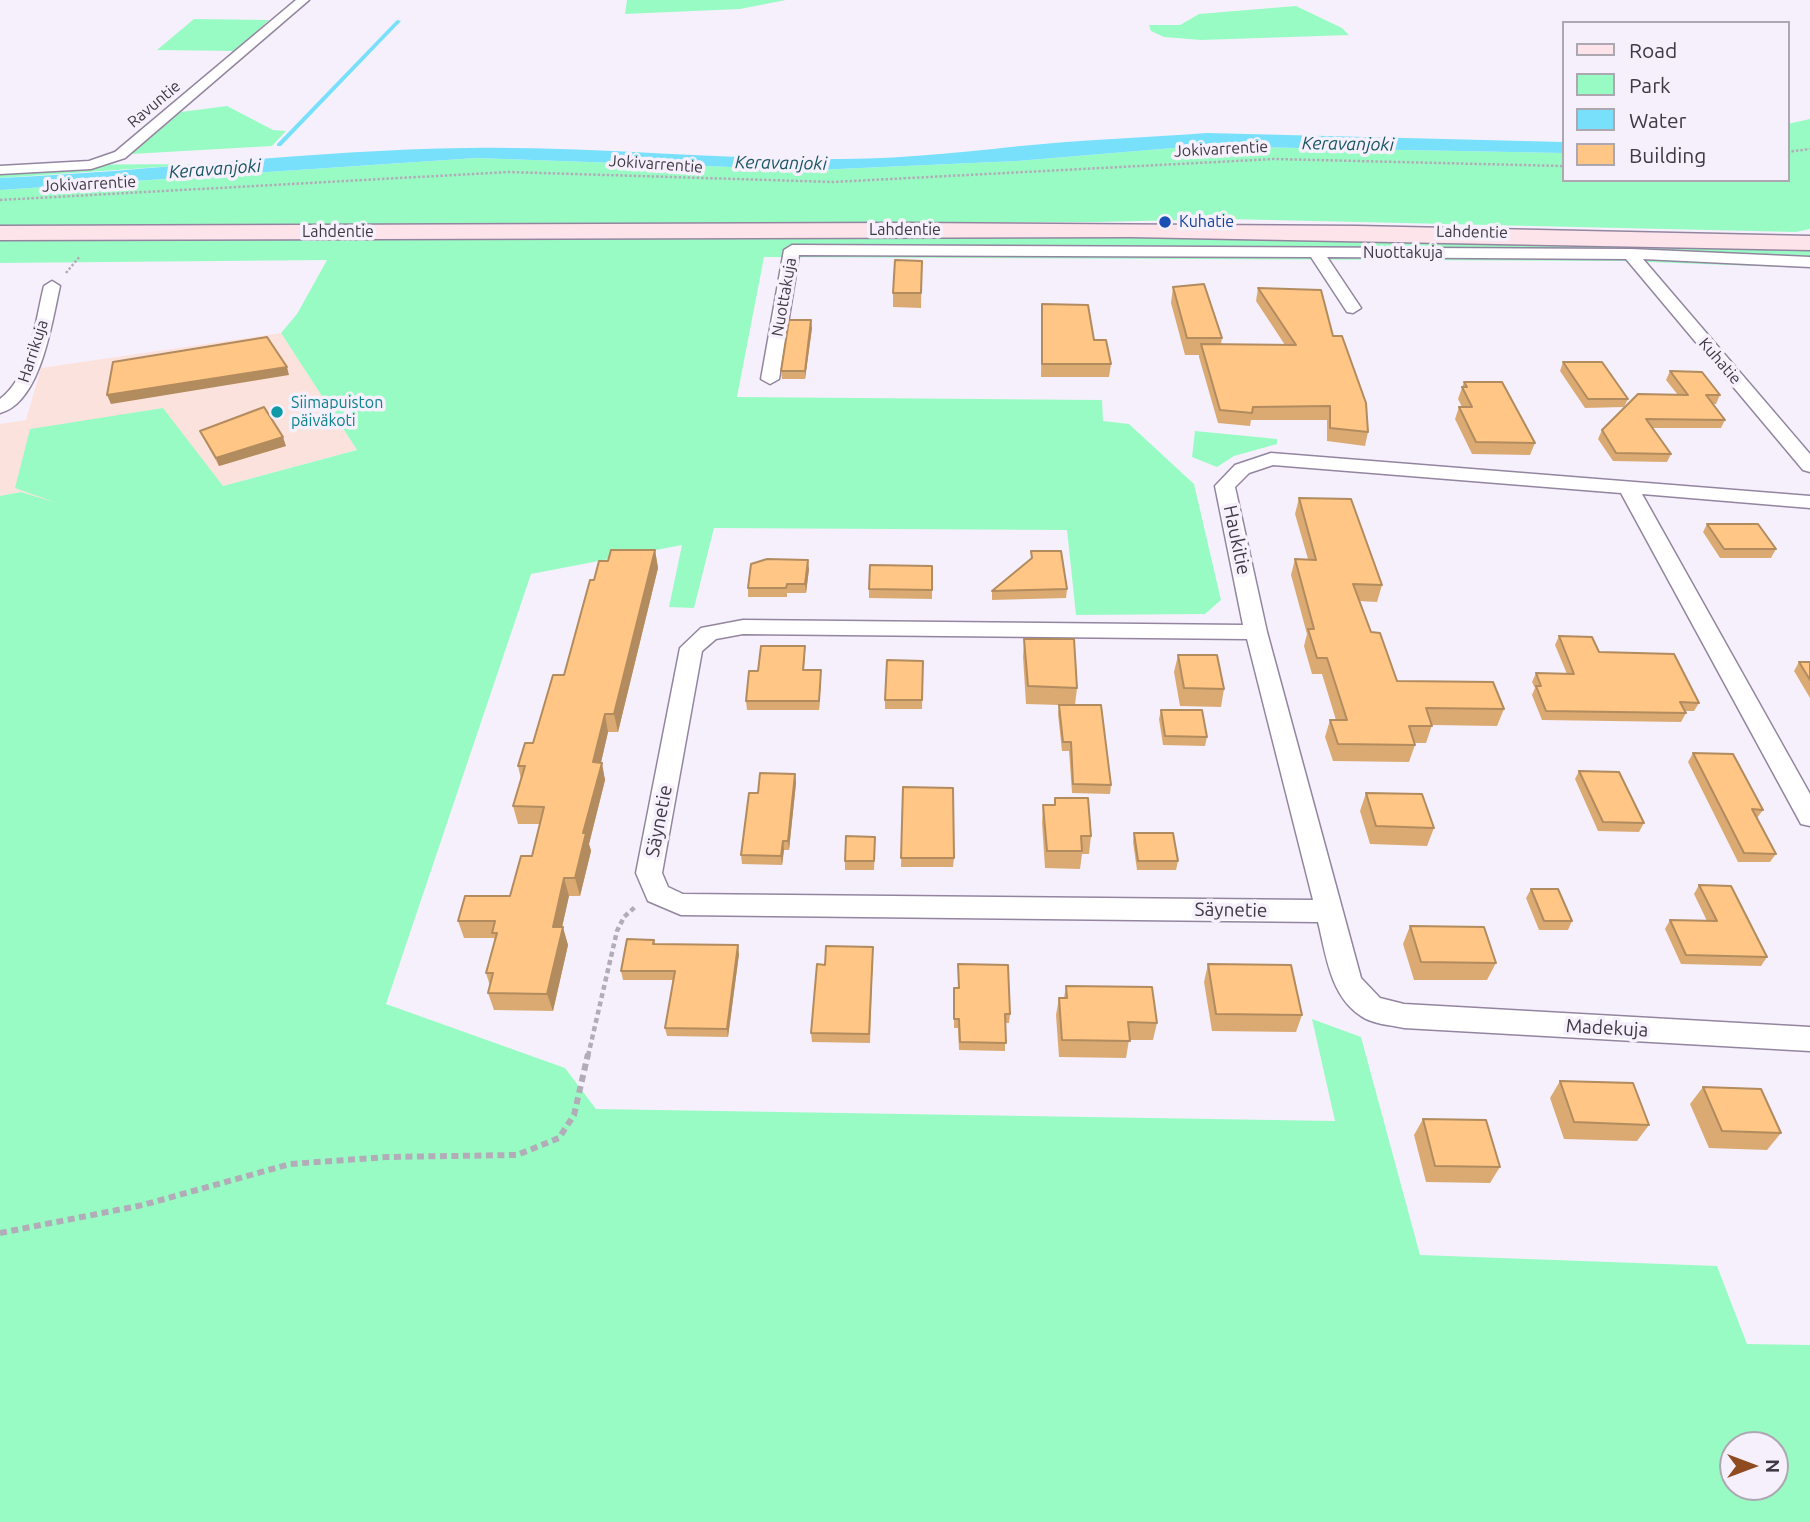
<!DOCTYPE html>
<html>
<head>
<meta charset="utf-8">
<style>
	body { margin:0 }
	#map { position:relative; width:1810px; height:1522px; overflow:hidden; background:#f6f0fc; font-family:Ubuntu,sans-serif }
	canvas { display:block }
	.legend { position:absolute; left:1562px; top:21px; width:228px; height:161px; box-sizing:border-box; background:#f6f0fc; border:2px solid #ada7b2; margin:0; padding:9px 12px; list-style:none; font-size:21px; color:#3f3944 }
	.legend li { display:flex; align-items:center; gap:14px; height:35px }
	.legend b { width:35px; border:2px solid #ada7b2 }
	.north { position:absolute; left:1719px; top:1431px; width:70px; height:70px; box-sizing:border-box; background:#f6f0fc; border:2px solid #ada7b2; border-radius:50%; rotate:90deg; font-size:19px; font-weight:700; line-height:28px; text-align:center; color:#3f3944 }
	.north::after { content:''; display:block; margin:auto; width:24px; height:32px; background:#904b20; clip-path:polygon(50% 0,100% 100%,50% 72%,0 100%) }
</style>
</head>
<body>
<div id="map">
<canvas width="1810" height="1522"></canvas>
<ul class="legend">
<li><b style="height:9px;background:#fce4ea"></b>Road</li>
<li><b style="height:19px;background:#99fbc4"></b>Park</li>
<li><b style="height:19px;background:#78e0fb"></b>Water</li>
<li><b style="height:19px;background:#ffc686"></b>Building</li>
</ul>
<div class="north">N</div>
</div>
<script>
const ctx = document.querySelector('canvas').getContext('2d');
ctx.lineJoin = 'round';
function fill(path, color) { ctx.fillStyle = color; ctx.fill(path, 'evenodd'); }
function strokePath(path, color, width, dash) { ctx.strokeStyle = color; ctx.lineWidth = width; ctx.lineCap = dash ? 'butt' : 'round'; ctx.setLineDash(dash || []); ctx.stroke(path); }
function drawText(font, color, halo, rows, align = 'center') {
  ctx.font = font + ' Ubuntu,sans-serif'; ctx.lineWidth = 7; ctx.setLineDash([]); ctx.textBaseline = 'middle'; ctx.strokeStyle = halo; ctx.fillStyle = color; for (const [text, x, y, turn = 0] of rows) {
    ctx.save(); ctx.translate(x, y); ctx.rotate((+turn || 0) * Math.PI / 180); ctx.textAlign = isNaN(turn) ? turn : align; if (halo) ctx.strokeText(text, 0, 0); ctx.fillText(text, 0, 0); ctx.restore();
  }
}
fill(new Path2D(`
	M281 333 357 450 103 518 21 492 0 496V424L26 420 41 368Z`), '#fce2dc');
fill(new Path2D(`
	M627 0H786L740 9 625 14Z
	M1296 6 1342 28 1349 35 1201 40 1164 37 1151 31 1149 25H1180L1199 14Z
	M194 19 269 20 236 51 157 50Z
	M227 106 273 130 286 131 272 146 131 154 181 112Z
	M1810 119V229L1796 232 1226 219 1097 222 0 226V190L476 158 816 170 1017 161 1197 146 1563 153V180H1787V124Z
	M204 164 0 178V165Z
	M918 237 1323 238 1428 244 1491 241 1810 250V268L1623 261 764 257 737 397 1102 400 1103 421 1129 424 1194 484 1221 600 1205 614 1076 615 1067 530 714 528 694 608 669 607 682 545 531 574 386 1004 565 1068 596 1109 1335 1121 1312 1019 1361 1037 1420 1255 1717 1266 1747 1344 1810 1345V1522H0V496L21 492 57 503 15 488 30 429 163 408 223 486 357 450 281 333 297 314 327 260 0 263V240ZM1733 1445H1775V1487H1733Z
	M1195 431 1277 439V444L1234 456 1217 467 1192 457Z`), '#99fbc4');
fill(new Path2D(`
	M1207 133 1563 142V153L1197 146 1017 161 816 170 476 158 0 190V178C156 171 311 150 467 148 592 146 718 160 843 159 910 159 976 150 1043 144 1097 139 1152 137 1207 133Z`), '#78e0fb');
fill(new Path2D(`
	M397 20 401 21 281 146H277V144Z`), '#78e0fb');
const street = new Path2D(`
	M296 0H309L125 158 91 169 0 174V166L89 161 115 152Z
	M792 245 1631 249 1810 257V267L1643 259 1810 454V472L1803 470 1626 259 1327 257 1361 308 1353 313 1347 312 1311 257 799 255 779 379 770 384 761 379 784 250Z
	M52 281 60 286C52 321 41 403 0 413V399C31 376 35 321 44 286Z
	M1271 453 1810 496V508L1642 494 1810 794V826L1801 824 1621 493 1273 465 1249 473 1235 487 1267 632 1361 978 1380 998 1404 1004 1810 1027V1051L1404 1028C1391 1025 1372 1024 1361 1016 1330 996 1326 954 1318 922L681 915 648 901 636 873 680 648 701 628 743 620 1243 625 1215 486 1235 465ZM743 634 1247 639 1313 900 683 894 668 887 662 873 702 651 716 639Z`);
const secondary = new Path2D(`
	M905 223 1358 226 1810 236V250L1131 237 0 240V226Z`);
strokePath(street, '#9385a0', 3);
strokePath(secondary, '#9385a0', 3);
strokePath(new Path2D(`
	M1787 152 1810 149
	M0 200 509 172 833 182 1274 159 1563 166
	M66 273 80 256`), '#b2acb8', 2.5, [2.5, 2]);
strokePath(new Path2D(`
	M588 1056 617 931 624 917 635 907`), '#b2acb8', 4.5, [5, 3.5]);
strokePath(new Path2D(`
	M0 1233 143 1205 290 1164 387 1157 517 1155 559 1138 574 1115 588 1054`), '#b2acb8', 6, [7, 4.5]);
fill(street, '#fff');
fill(secondary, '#fce4ea');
fill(new Path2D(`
	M922 261 921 308 893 307V293Z
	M1173 287 1222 338 1221 344 1285 345 1256 301 1258 288 1333 336 1368 432 1365 446 1327 441V420H1251L1250 426 1218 423 1199 357V355H1185L1171 303Z
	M1042 304 1094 340 1111 364 1109 377H1041Z
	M812 328 805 379H782L781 371Z
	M1563 362 1628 399 1624 407 1585 408 1560 371Z
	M1670 371 1720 395 1716 404H1713L1725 420 1721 428H1652L1671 454 1667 462 1613 461 1598 439 1602 430 1678 395 1666 380Z
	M1464 382 1535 443 1530 455 1472 454 1455 419 1459 407H1462L1458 399Z
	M200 431 286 446 219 466 204 439Z
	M1299 498 1382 585 1377 602 1359 601 1371 632 1397 681 1504 709 1497 726 1432 725 1426 743H1415V745L1409 762 1333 761 1325 737 1330 720H1336L1322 674H1312L1304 646 1307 634 1291 575 1295 559H1308L1295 514Z
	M1707 524 1776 549 1771 558H1720L1703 532Z
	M655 550 658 568 618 732H608L601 762 605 780 589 844 591 851 580 896H569L562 927 568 945 553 1011 494 1010 488 993 490 986 486 973 495 941 494 938H464L458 921 510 896 532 856 540 824H518L513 806 521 779 518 766 533 743 564 675 594 580 608 561Z
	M1031 551 1067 589 1066 598 992 600V591L1031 559Z
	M932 566V599L869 598V589Z
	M809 569 806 593H787V597H748V588Z
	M1559 636 1599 652 1699 703 1694 711H1685L1686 713 1681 722 1542 720 1532 695 1535 688 1532 682 1536 673 1567 674 1555 645Z
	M1024 639 1077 688 1075 705 1111 785 1110 794 1072 793 1069 751H1062L1058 714 1059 705 1026 704 1023 657Z
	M805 655 804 670H821L819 710H747L746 701 758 671Z
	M1178 655 1224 689 1221 707 1180 706 1174 672Z
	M923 661 922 709H885V700Z
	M1799 662H1810V698L1794 671Z
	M1161 710 1207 737 1205 746 1163 745 1159 719Z
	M1693 753 1763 810 1757 818 1776 854 1770 862H1738L1688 762Z
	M1579 771 1644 823 1639 832 1598 831 1575 779Z
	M795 774 796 783 789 850H784L782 865 742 864 741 855 758 793Z
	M903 787 954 858 953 867H901Z
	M1366 793 1434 828 1427 846 1370 844 1360 811Z
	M1055 798 1091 836 1089 854H1082L1080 869 1045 868 1042 823 1043 805H1054Z
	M1134 833 1178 861 1176 870H1137L1133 842Z
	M875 846 874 870H845V861Z
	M1699 885 1767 957 1761 966 1681 964 1665 929 1670 920 1707 921 1694 894Z
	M1531 889 1572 921 1568 930H1539L1526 898Z
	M1410 926 1496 963 1487 980H1414L1403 944Z
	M654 940 655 944 739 954 728 1037 667 1036 665 1028 673 980H623L621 971Z
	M873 947 870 1043 812 1042 811 1033Z
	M958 964 1010 1014 1009 1023H1005V1051L959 1050 958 1028H954V988H958Z
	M1208 964 1302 1015 1296 1032 1212 1031 1204 982Z
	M1066 986 1157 1023 1153 1040H1129L1126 1058 1059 1057 1056 1015 1059 998H1064Z
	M1560 1081 1649 1125 1637 1141 1564 1139 1550 1098Z
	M1703 1087 1781 1133 1767 1150 1709 1148 1690 1104Z
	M1423 1119 1500 1167 1490 1183 1426 1182 1414 1135Z`), '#dbaa73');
fill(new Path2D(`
	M811 320 812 328 805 379V371Z
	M287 367 289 375 111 404 107 395Z
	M283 437 286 446 219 466 216 458Z
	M655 550 658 568 618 732 614 714Z
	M808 560 809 569 806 593 805 584Z
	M821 670V679L819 710V701Z
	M605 714 608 732 597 780 593 762Z
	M602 763 605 780 589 844 591 851 580 896 575 878 583 833Z
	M795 774 796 783 789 850 788 841Z
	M783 841 784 850 782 865 781 856Z
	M564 878 569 896 558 945 553 927Z
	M563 927 568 945 553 1011 547 994Z
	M738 945 739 954 728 1037 727 1029Z`), '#b28b5e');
const building = new Path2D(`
	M895 260 922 261 921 293H893Z
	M1204 284 1222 338H1187L1173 287Z
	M1258 288 1321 290 1333 336H1342L1366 403 1368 432 1330 428V406L1253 407 1252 413 1220 410 1201 344 1296 345Z
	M1042 304 1088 305 1094 340H1106L1111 364H1042Z
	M789 320H811L805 371H781Z
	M267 337 287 367 107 395 113 362Z
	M1563 362H1602L1628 399H1588Z
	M1670 371 1702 372 1720 395H1706L1725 420 1646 419 1671 454 1616 453 1602 430 1638 394 1688 395Z
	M1464 382H1502L1535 443 1476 442 1459 407H1472L1462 387H1467Z
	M264 407 283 437 216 458 200 431Z
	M1299 498 1351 499 1382 585 1353 584 1371 632 1380 633 1397 681 1493 682 1504 709 1426 708 1432 726H1409L1415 745 1338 744 1330 720H1347L1327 658H1317L1308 629H1314L1295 559 1316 560Z
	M1707 524H1758L1776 549H1724Z
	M611 550H655L614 714H605L593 762 602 763 583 833H586L575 878H564L553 927H563L547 994 488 993 493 973H486L497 933H492L495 921H458L465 896H510L521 856H532L544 807 513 806 525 766H518L525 743H533L553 675H564L590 580H594L599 561H608Z
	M1031 551H1061L1067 589 992 591 1032 558Z
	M767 559 808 560 805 584H787L786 588H748L751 564Z
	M870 565 932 566V590L869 589Z
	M1559 636 1592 637 1599 652 1674 654 1699 703 1680 702 1686 713 1546 711 1536 686H1541L1536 673 1574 674Z
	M1024 639H1074L1077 688 1028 686Z
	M761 646H805L803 670H821L819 701H746L749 671H758Z
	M1178 655H1217L1224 689 1184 688Z
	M887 660 923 661 922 700H885Z
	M1799 662H1810V680Z
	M1059 705H1101L1111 785 1073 784 1071 742H1063Z
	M1161 710H1202L1207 737 1165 736Z
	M1693 753 1733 754 1763 810 1752 809 1776 854 1744 853Z
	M1579 771 1619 772 1644 823 1603 822Z
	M760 773 795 774 788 841H783L781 856 741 855 749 793H758Z
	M903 787 953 788 954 858H901Z
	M1366 793 1422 794 1434 828 1376 826Z
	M1055 798H1088L1091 836H1081L1082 851H1047L1043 805H1055Z
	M1134 833H1173L1178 861H1138Z
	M846 836 875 837 874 861H845Z
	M1699 885 1731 886 1767 957 1686 955 1670 920 1717 921Z
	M1531 889H1558L1572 921H1544Z
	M1410 926 1484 927 1496 963 1421 962Z
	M627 939 654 940 653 944 738 945 727 1029 665 1028 675 971H621Z
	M826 946 873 947 869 1034 811 1033 817 964 825 965Z
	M958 964 1008 965 1010 1014H1005L1006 1043 960 1042 959 1019H954V988H959Z
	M1208 964 1291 965 1302 1015 1216 1014Z
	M1066 986 1152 987 1157 1023 1128 1022 1130 1041 1062 1040 1059 998H1067Z
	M1560 1081 1633 1083 1649 1125 1574 1122Z
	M1703 1087 1761 1089 1781 1133 1722 1131Z
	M1423 1119 1486 1120 1500 1167 1435 1166Z`);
fill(building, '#ffc686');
strokePath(building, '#b28b5e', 2);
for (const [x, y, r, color] of [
	[1165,222,7,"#1a4fb4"],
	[277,412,7,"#0f9aa8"]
]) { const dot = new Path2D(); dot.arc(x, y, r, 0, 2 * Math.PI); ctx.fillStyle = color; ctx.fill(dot); strokePath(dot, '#f6f0fc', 2.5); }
drawText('16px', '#3f3944', '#f6f0fc', [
	["Ravuntie",154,104,-40],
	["Jokivarrentie",1221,149,-3],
	["Jokivarrentie",656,164,4],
	["Jokivarrentie",89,184,-3],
	["Lahdentie",905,230],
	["Lahdentie",338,232],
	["Lahdentie",1472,232,1],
	["Nuottakuja",1403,253],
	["Nuottakuja",784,297,-80],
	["Harrikuja",33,351,-72],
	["Kuhatie",1720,361,49]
]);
drawText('16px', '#164399', '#f6f0fc', [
	["Kuhatie",1179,222]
], 'left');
drawText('16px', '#0d838f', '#f6f0fc', [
	["Siimapuiston",291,403],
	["päiväkoti",291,421]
], 'left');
drawText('italic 18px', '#195663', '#f6f0fc', [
	["Keravanjoki",1348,144,1],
	["Keravanjoki",781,163,1],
	["Keravanjoki",215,169,-4]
]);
drawText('19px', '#3f3944', '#f6f0fc', [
	["Haukitie",1237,540,78],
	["Säynetie",659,821,-79],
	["Säynetie",1231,910,1],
	["Madekuja",1607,1028,3]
]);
</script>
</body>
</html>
